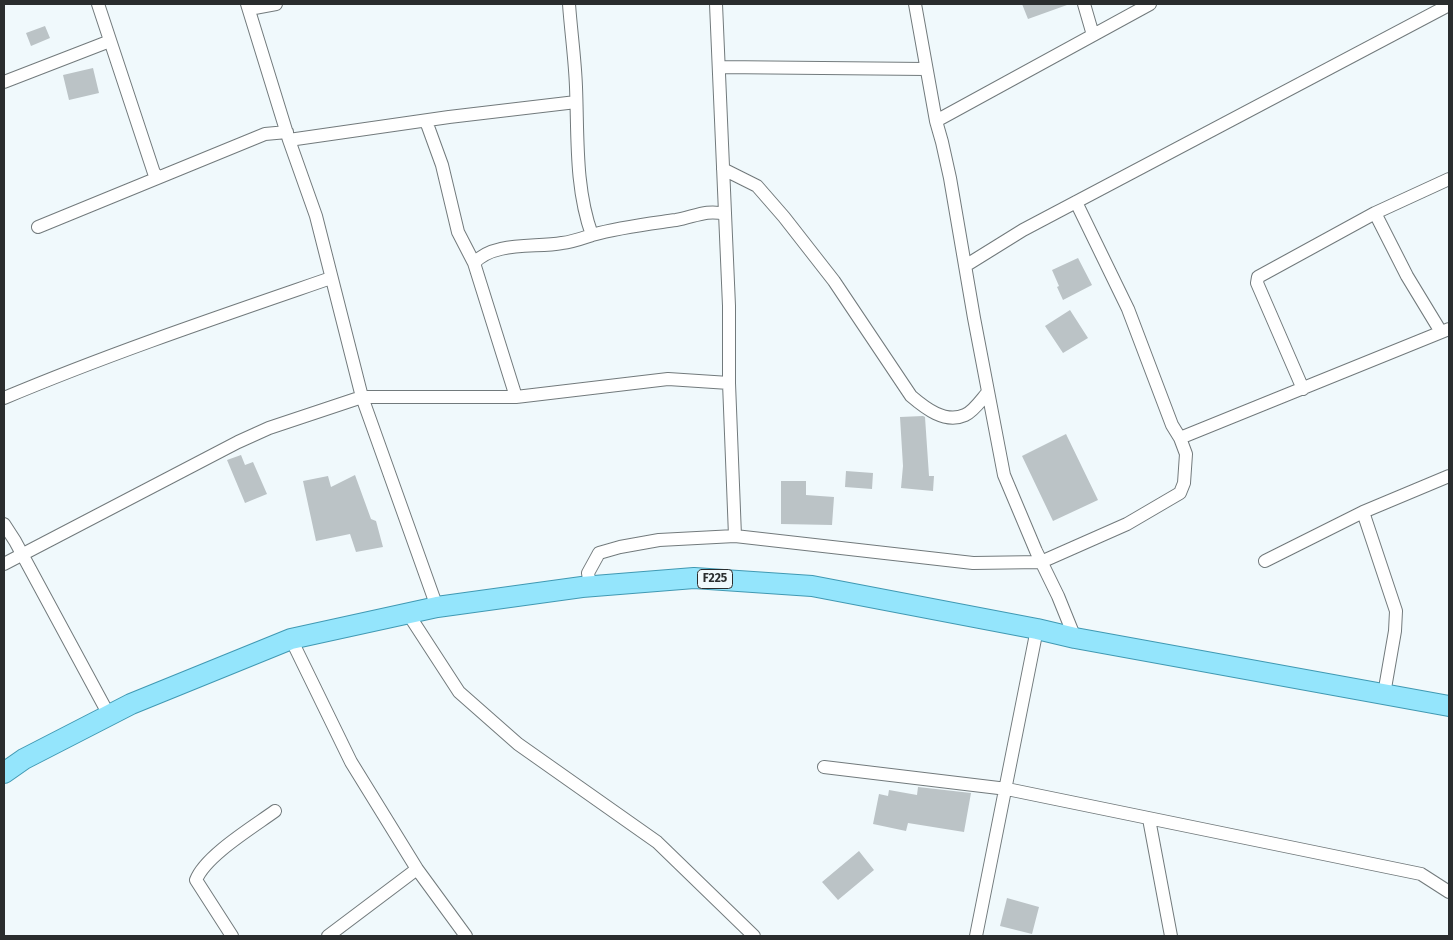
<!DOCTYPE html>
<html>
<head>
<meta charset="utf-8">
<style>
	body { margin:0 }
	#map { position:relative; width:1453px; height:940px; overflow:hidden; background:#f0f9fc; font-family:"Fira Sans",sans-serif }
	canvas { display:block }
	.frame { position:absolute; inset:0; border:5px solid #2a2d2e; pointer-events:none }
</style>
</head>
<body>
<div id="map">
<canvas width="1453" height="940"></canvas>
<div class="frame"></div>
</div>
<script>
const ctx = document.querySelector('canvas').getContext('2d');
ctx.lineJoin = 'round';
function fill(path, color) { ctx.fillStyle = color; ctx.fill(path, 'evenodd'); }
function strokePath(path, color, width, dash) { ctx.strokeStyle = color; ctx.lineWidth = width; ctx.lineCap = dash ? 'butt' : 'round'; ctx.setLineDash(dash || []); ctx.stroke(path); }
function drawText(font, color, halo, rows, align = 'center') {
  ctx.font = font + ' "Fira Sans",sans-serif'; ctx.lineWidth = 4; ctx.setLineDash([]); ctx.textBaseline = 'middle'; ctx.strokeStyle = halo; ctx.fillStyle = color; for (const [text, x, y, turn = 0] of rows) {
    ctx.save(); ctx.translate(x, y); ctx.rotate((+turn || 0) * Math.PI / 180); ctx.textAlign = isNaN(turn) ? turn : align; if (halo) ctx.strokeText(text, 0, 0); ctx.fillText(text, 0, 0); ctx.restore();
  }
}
fill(new Path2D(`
	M1022 4H1066L1067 5 1028 19Z
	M45 26 50 38 31 46 26 33Z
	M93 68 99 93 69 100 63 75Z
	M1078 258 1092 285 1063 300 1057 287 1059 286 1052 270Z
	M1070 310 1088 338 1063 353 1045 326Z
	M923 416 925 417 929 476H934L933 491 901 488 903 466 900 417Z
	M1066 434 1098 500 1053 521 1022 456Z
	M241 455 245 465 253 462 267 494 245 503 227 460Z
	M846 471 873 473 872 489 845 487Z
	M355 475 371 519 376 521 383 547 356 552 350 534 316 541 303 481 328 476 331 487Z
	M781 481H806V495L834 497 832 525 781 524Z
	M918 787 971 793 964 832 908 823 906 831 873 824 879 794 888 796 889 790 917 795Z
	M859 851 874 870 838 900 822 882Z
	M1007 898 1039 907 1032 934 1000 926Z`), '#bbc3c6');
const minor = new Path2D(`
	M98 4 154 173 159 177
	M247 4 289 140 316 216 362 397 437 607
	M569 4C571 32 575 59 576 87 578 137 575 188 592 235 620 227 648 224 676 220 694 217 706 209 725 214
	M716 4 729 306V383L735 536
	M915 4 936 121 942 142 950 178 974 318 1004 475 1036 551 1058 596 1075 638
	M1084 4 1093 35
	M249 9 276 4
	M719 67 926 69
	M4 82 110 41
	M426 121 442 165 458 232 474 263 516 397
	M936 121 1150 4
	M289 140 449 117 576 102
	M723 169 757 186 784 217 834 281 911 396C925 408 945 424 965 415 974 411 981 400 988 392
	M1375 213 1407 276 1441 332
	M38 227 265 134 287 132
	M474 263C494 241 535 248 562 243 572 242 583 238 592 235
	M965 266 1023 230 1449 5
	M1303 389 1257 283 1258 277 1375 213 1449 179
	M4 398C111 353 221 316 331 278
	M1180 438 1449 329
	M1363 512 1396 611 1395 631 1384 694
	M4 524 15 541 109 715
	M1265 561 1363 512 1449 476
	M4 564 238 442 269 428 362 397H516L668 379 729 383
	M590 586 588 573 599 553 620 547 659 540 735 536 973 563 1041 562 1127 524 1180 493 1184 483 1186 454 1180 438 1172 425 1128 309 1076 202
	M407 612 459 692 518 744 657 842 754 936
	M291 639 351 762 417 869 466 936
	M824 767 1007 789 1421 874 1449 892
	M1149 819 1171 936
	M232 936 196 880C205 856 253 827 275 811
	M328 936 417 869
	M976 936 1037 629`);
const primary = new Path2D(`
	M4 773 24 759 131 704 291 639 437 607 582 587 694 578 812 586 1037 629 1075 638 1449 706`);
strokePath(minor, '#727a7c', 14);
strokePath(primary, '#4099b3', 22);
strokePath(minor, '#fff', 12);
strokePath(primary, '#94e5fc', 20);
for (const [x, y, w] of [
	[715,579,35]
]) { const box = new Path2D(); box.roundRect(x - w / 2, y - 9.5, w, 19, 4); ctx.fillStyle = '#f0f9fc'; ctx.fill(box); strokePath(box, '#2a2d2e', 1); }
drawText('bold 12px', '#2a2d2e', null, [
	["F225",715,579]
]);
</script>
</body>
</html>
